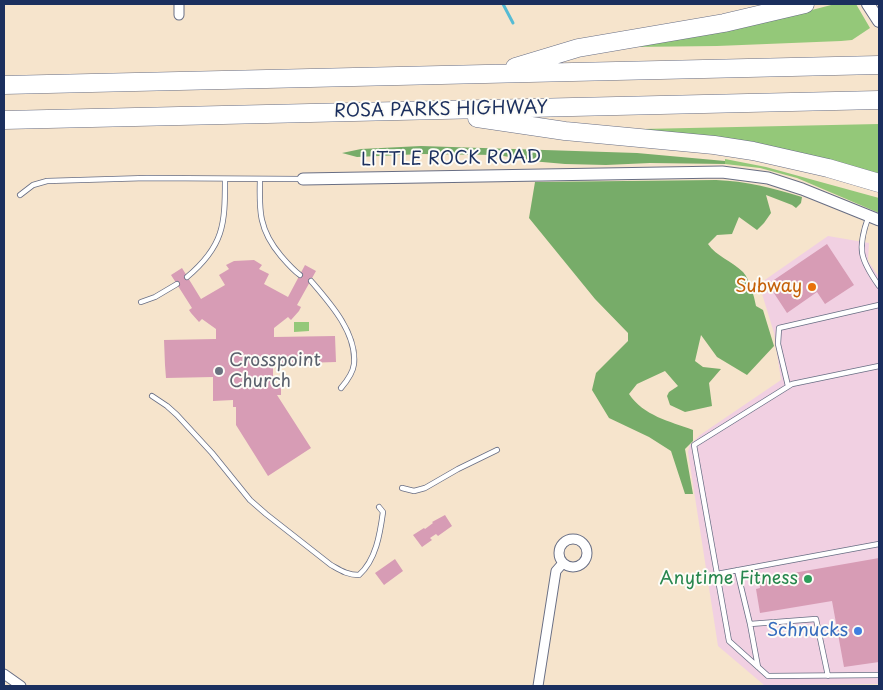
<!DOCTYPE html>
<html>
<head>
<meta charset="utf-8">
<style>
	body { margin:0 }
	#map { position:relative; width:883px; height:690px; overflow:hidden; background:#f6e4cc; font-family:"Playpen Sans",sans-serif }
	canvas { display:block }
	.frame { position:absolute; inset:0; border:5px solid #1b2f5e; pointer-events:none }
</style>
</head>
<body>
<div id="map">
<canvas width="883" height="690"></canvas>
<div class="frame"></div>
</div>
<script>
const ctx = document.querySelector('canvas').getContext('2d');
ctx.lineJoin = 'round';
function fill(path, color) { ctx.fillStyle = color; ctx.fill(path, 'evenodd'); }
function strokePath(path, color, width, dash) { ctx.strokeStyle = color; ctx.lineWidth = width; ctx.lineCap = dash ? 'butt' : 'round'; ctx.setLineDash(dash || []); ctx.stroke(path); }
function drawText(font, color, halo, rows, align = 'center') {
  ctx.font = font + ' "Playpen Sans",sans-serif'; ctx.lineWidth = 4; ctx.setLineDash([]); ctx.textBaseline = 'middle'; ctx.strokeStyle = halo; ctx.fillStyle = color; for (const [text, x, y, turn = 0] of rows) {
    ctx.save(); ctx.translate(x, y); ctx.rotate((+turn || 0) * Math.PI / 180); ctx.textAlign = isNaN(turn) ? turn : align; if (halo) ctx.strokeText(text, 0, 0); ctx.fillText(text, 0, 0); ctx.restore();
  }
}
fill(new Path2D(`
	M828 236 869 243 868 261 879 277V684L764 685 718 646 688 452 690 445 700 435 781 380 774 333 759 284Z`), '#f1d0e2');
fill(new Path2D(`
	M835 4H856L870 28 852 40 841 41 717 46 632 47C701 35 768 22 835 4Z
	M879 124V174L854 167 641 133 642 129Z
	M725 159 766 167 879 198V213L797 178 760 168 725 164Z
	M294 322H309V331L294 332Z`), '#94c879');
fill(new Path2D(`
	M421 146 637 153 725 161V164L650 163 606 165 565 164 531 161 498 155 422 154 357 157 342 153 361 149Z
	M716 180C746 181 773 188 802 197L801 203 796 208 792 205 766 195 771 213 764 223 757 230 739 217 732 234 717 235 708 244C716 256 732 261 743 272 750 280 754 296 756 306L763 310 774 346 747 375 717 357 701 335 695 361 703 367 721 369 709 383 712 406 685 412 670 405 667 396 669 392 678 386 665 371 637 384 629 394C644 416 669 421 693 430V441L685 449 693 494H685L671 451 649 437 609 418 592 390 596 373 628 341V333L595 299 529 218 535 182Z`), '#77ac69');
strokePath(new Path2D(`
	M503 4 513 23`), '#56bbd4', 3);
fill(new Path2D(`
	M827 244 854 285 825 304 817 292 787 313 768 284Z
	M254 260 262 265 259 269 269 274 264 284 288 297 305 265 316 271 297 305 301 307 299 311 291 320 288 317 274 328V337L335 336 336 362 273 364V384L281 386V395H277L311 448 268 476 236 425V407H233V400L213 401V377L166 378 165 365 164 340 216 339V329L202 319 199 322 191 313 189 310 192 308 171 275 182 268 201 299 225 285 219 275 229 269 226 265 234 261Z
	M445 515 452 526 438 536 436 534 430 538 432 540 422 547 413 535 424 528 425 529 433 523 432 522Z
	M879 558V662L844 667 832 601 760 613 756 589 760 588 759 579Z
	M395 559 403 571 384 585 375 573Z`), '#d79cb5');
const service = new Path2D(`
	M260 179C259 211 259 230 281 256 287 263 293 270 300 275
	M20 195 33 185 47 181 147 178 302 179
	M868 218C857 249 860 259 879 286
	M187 277C224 246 225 224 225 180
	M311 281C330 303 357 333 354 364 353 373 347 381 341 388
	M141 302 155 297 177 284
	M879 366 792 384 694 445 729 641 768 676 879 675
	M788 386 778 344 779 328 879 305
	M152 396 167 406 177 415 212 453 250 500 266 514 331 565C340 570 347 575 359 575 376 560 380 534 383 512L379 507
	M402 488 414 491 425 488 458 469 497 450
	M737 570 750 624 816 619 828 676
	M717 574 879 544
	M750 624 758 667`);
const minor = new Path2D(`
	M179 4V15
	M559 553a14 14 0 1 1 28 0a14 14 0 1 1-28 0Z
	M4 674 21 686
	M538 686 556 571 563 563`);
const tertiary = new Path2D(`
	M303 179 722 172 768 178 802 189 879 220`);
const secondary = new Path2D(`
	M868 4 879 21`);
const motorway = new Path2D(`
	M515 67 578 48 724 23 805 4
	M4 85 879 65
	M477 118 565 131 714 145 753 151 828 168 879 183
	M4 120 879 100`);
strokePath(service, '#686e84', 6);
strokePath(minor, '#686e84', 11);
strokePath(tertiary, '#686e84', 13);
strokePath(secondary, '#686e84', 14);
strokePath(motorway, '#686e84', 19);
strokePath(service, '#fff', 4.5);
strokePath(minor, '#fff', 9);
strokePath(tertiary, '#fff', 11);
strokePath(secondary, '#fff', 12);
strokePath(motorway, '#fff', 18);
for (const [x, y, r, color] of [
	[812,287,5,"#e8710a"],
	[219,371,5,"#6b7280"],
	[808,579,5,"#2e9e5b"],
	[858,631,5,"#3f7fe0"]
]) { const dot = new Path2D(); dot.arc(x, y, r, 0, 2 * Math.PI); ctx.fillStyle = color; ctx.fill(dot); strokePath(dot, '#fdfcf7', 2); }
drawText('18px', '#1b2f5e', '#fdfcf7', [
	["ROSA PARKS HIGHWAY",441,110,-1],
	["LITTLE ROCK ROAD",451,159,-1]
]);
drawText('18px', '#c56008', '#fdfcf7', [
	["Subway",802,287]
], 'right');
drawText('18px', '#5b616d', '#fdfcf7', [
	["Crosspoint",229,361],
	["Church",229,382]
], 'left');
drawText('18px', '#27864d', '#fdfcf7', [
	["Anytime Fitness",798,579]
], 'right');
drawText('18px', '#366cbe', '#fdfcf7', [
	["Schnucks",848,631]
], 'right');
</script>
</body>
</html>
